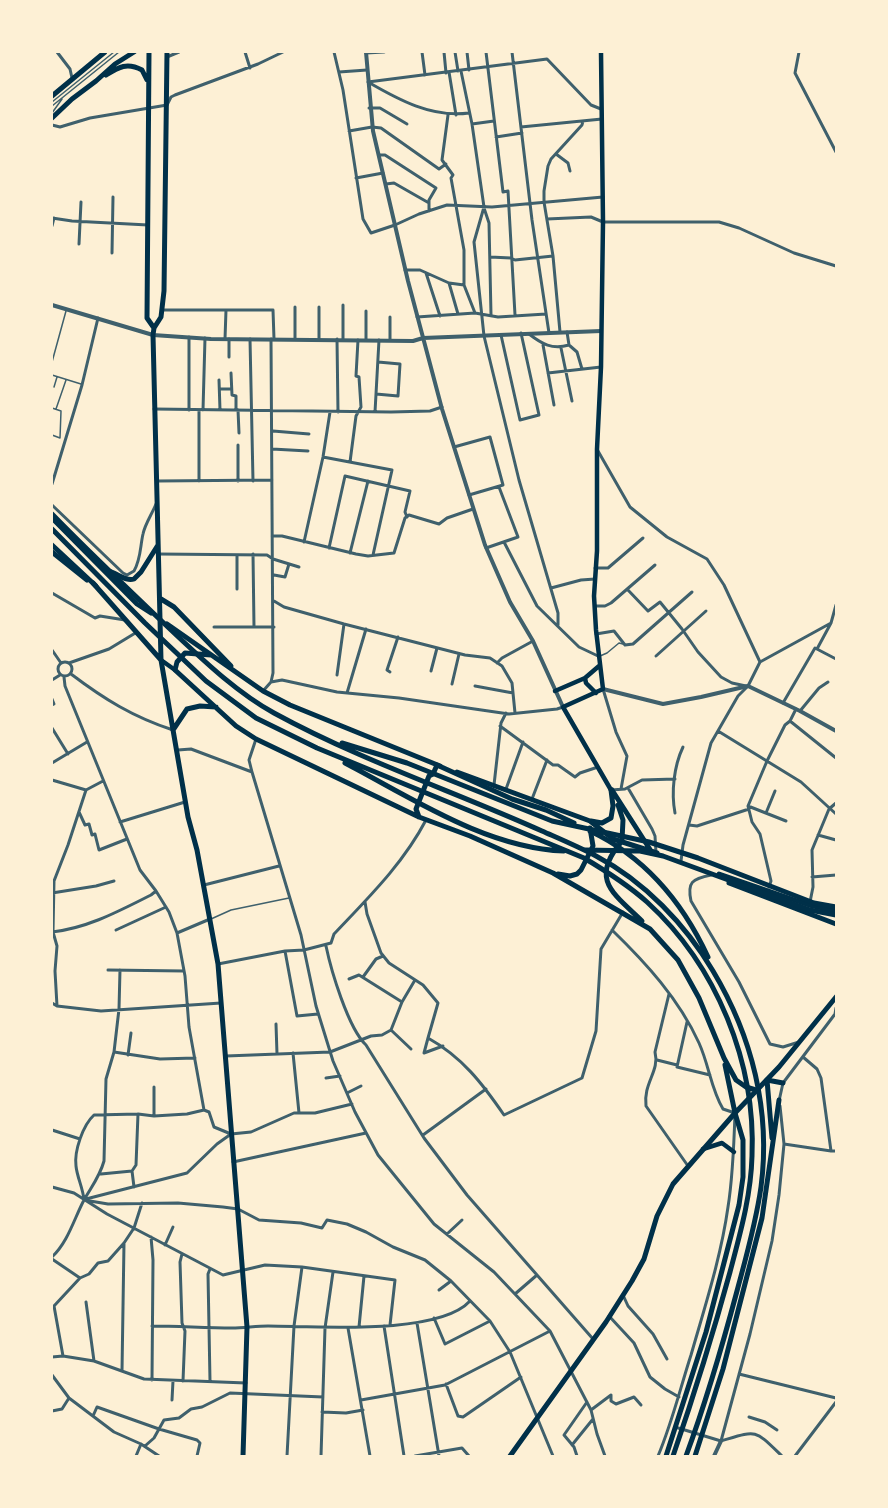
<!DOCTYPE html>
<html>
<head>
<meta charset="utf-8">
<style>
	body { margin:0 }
	#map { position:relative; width:888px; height:1508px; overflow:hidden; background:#fdf0d5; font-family:Figtree,sans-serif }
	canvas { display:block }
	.frame { position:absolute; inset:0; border:53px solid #fdf0d5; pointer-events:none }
</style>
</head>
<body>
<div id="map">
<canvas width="888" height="1508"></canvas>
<div class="frame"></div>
</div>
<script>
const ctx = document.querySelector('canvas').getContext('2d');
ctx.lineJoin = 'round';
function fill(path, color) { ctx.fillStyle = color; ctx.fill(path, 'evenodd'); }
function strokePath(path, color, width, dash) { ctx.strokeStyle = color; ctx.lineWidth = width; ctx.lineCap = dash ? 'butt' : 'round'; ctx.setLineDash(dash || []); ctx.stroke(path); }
fill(new Path2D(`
	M211 678 259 706 295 722 597 852 626 869 655 894 698 947 737 1016 760 1097 762 1158 753 1231 722 1345 685 1456H677L715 1342 746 1229 754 1158 755 1126 753 1098 745 1063 739 1045 712 984 680 938 632 895 598 871 569 856 561 855 530 829 398 774 257 711 210 683Z`), '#fdf0d5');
strokePath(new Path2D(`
	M52 102 114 52
	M52 106 119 52
	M52 113 62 99
	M52 362 66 311
	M52 375 81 384
	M54 387 57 377
	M52 408 61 411 60 438 52 435
	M56 409 66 380
	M600 656 607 653 619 643 623 644
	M211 919 231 910 289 898`), '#3f606c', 1.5);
strokePath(new Path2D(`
	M57 52 70 69 72 78
	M245 52 250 68
	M334 52 343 90 363 219 371 233 395 225 419 214 447 205 492 207 603 197
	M422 52 425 75
	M444 52 446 73
	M455 52 458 71
	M467 52 469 70
	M486 52 503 192 508 191 515 315
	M512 52 532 220 549 333
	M799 52 795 73 836 152
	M366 53 384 52
	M167 57 179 52
	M461 71 472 124 484 207 474 242 484 336 519 480 558 613V625
	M339 72 367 70
	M449 72 456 115
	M368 82 547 59 591 105 601 109
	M368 82C399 100 432 118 469 113
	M369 108H380L407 124
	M448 115 442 160 453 175 451 178 464 250V285L475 313
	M472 124 494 121
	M52 125 60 127 90 118 167 105 171 97 175 95 258 64 283 52
	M521 127 602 119
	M349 131 372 127 381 128 439 169 446 164
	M496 137 522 133
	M556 154 568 163 570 171
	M379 155H385L436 188 429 200V211
	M356 178 383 173
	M386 184 394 183 429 203
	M484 208 489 223 491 315
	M52 218 72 221 148 225
	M547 219 591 217 603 222H719L739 228 794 253 836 266
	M52 226 54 218
	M79 244 81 202
	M112 253 113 197
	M490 257 511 258 515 260 553 256
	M405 270H420L449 283 458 314
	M426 273 440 316
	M449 283 464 285
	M319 307V339
	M162 310H273L274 339
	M366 311V340
	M390 317V340
	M417 317 475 313 498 317 546 314
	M560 332 553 256 544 202V191L548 166 551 159 582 125 583 121
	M567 332 569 345 577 352 582 369
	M529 334C542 344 552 350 569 345
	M501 335 520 420 539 415 521 333
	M225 339 226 310
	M250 339 253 481
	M295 339V307
	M337 339 338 412
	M343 340V305
	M543 345 554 405
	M561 348 572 401
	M229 357V339
	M231 373 232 395 236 396V410
	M548 373 601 367
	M219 380 220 410
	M220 389H231
	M376 394 398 396 400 364 378 362
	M154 409 391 412 430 411 442 407
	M189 410V337
	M203 410 205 338
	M238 410 239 433
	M375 412 379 340
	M273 431 309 434
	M454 447 490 437 503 485 469 495
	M272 449 308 451
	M598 451 630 507 667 537 707 559 724 585 760 662
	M323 457 392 470 373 555
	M350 462 356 416 361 407 359 377 356 376 358 340
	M158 481 272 480
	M199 481V410
	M238 481V445
	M52 484 82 385 98 318
	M52 505 123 573 127 575 134 571C141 559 140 547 143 534 145 524 152 514 156 504
	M272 536H282L356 554 368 556 394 553 405 518 409 515 439 524 447 518 473 509
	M304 542 323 457 330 412
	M504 542 537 606 579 647 598 656
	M329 548 345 476 410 491 405 512 407 517
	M486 548 518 537 499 487
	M350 553 368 481
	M158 554 267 555 273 559 299 567
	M253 554 254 627
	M595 568H608L643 538
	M274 575 285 577 289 564
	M551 588 581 580 595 579
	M237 589V555
	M627 589 648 611 660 602 682 629 698 652 721 677 732 683 746 686
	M52 593 95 618 100 616 125 620
	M274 601 284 607 344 624 465 655 490 658 502 666 512 683 515 713
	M595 606H605L611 603 655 565
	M214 627H274
	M596 634 614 631 625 645 633 644 692 592
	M817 649 831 623
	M52 650 61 663
	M656 656 706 611
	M58 669a7 7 0 1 1 14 0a7 7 0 1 1-14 0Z
	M69 663 109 649 137 632
	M497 663 502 658 533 641
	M431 671 437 648
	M390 672 387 670 398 637
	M71 674C104 699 133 717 173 730
	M337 675 344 624
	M64 677 65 686 140 870 156 891 169 912 177 933 185 976 189 1027 204 1110
	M52 680 60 675
	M271 682 282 680 337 692 399 698 509 714 557 709 563 707
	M452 684 459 654
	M475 686 513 693
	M603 689 616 732 627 756 621 789
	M263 691 271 682 273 673 271 339
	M347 693 366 629
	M52 699 54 704 52 705
	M783 703 815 648 836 659
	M800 711 819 688 828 682
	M790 721 836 758
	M500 726 553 765H558L575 777 580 773 598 767
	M52 728 68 754
	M718 731 801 782 836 814
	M178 750 191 749 252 772 301 935 316 1006 333 1061 355 1112 378 1155 434 1224 494 1272 550 1331 591 1410 597 1434 605 1456
	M52 763 87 742
	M252 772 249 760 256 739
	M52 780 86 790 103 781
	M494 785 501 723 506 713
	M628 788 652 829 655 836 656 853
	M506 789 523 742
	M611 790 625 789 642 780 675 779
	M532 799 547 760
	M748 806 786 821
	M79 812 85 825 89 824 92 835 95 834 99 850 127 839
	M675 813C671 792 674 766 683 747
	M766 813 775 791
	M120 822 185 802
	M689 825 697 826 749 809
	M818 835 836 840
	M681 861 683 845 711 743 738 696 748 686 760 662 831 623 836 605
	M711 875C692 879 687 882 691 901L739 982 770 1044 783 1047 799 1042
	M812 877 836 875
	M204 885 279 866
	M769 887 771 881 760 834 752 822 748 806 767 761 785 725 790 721 796 709
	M52 893 96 886 114 881
	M365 902 367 914 381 953 389 963 423 985 438 1003 428 1038C462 1057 482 1083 504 1115L582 1078 596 1031 601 949 623 912
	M810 902 813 887 812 850 829 809 836 803
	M116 930 166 907
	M612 930C646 963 679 999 699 1043 709 1065 711 1089 723 1109L735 1113C734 1144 733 1176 728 1207 721 1257 705 1306 691 1355 680 1389 672 1423 658 1456
	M52 932C88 928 119 911 151 895L156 891
	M177 933 210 919
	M326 946C331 970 348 1028 366 1045L424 1138 467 1195 593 1339
	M285 951 297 1016 318 1014
	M218 964 285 951 304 950 331 943 334 934C368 898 403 864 426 820
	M108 970 184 971
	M363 977 376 959 383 956
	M349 979 359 975 402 1002
	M669 994 655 1052C660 1071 643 1083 646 1106L688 1166
	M52 1003 57 1006 101 1011 221 1003
	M57 1006 55 971 57 946 53 932 54 881 68 845 86 790
	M687 1022 677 1067 710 1075
	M276 1024 277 1054
	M391 1030 411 1049
	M428 1038 424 1053 443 1046
	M114 1052 160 1059 195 1058
	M293 1053 299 1113
	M128 1055 131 1033
	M226 1056 330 1052 371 1036 382 1035 391 1030 402 1002 415 980
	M803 1057 817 1069 821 1078 831 1151
	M657 1060 677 1065
	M326 1078 340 1076
	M347 1093 361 1086
	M779 1101 783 1083 835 1014 836 1008
	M154 1116V1087
	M52 1130 80 1139
	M423 1135 486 1089
	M784 1144 831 1151H836
	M233 1162 366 1133
	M132 1171 134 1187
	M101 1174 132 1171 136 1165 138 1114
	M52 1187 74 1193 107 1214 223 1275 265 1265 302 1267 395 1280 390 1325
	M86 1199 187 1173 217 1144 231 1134 251 1132 294 1113H315L352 1104
	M84 1200 108 1204 178 1203 223 1207 238 1209 259 1220 301 1223 322 1228 327 1220 347 1224 366 1232 393 1247 425 1260 451 1281 490 1321 510 1352 553 1456
	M84 1200C83 1188 77 1177 76 1166 74 1151 83 1125 94 1115L138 1114 154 1116 187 1114 204 1110 209 1112 214 1127 231 1134
	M447 1234 462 1220
	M151 1237 153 1260 152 1380
	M165 1245 173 1227
	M182 1254 180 1262 182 1323 185 1331 183 1381
	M52 1257C68 1242 74 1219 84 1200 92 1186 100 1176 104 1161L106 1079 114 1052 119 1009 120 970
	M52 1259 80 1278
	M210 1269 208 1274 210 1381
	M439 1290 451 1281
	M515 1294 537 1275
	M623 1295 628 1306 653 1334 667 1359
	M86 1302 94 1361
	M609 1316 634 1343 650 1377 665 1389 679 1397
	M434 1318 445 1344 490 1321
	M417 1323 439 1456
	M152 1326C179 1326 205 1328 232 1328 244 1328 256 1326 268 1326 314 1326 438 1336 470 1301
	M384 1326 404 1456
	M359 1327 364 1276
	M348 1328 370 1456
	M63 1356 54 1306 80 1278 89 1274 98 1263 108 1261 124 1243 134 1228 142 1203
	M52 1357 63 1356 94 1361 144 1379 246 1383
	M122 1371 124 1243
	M739 1374 836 1398
	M52 1375 69 1398 114 1432 141 1444 159 1456
	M446 1384 458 1416 463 1417 521 1377
	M172 1400 173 1381
	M361 1400 445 1385 550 1331
	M591 1410 611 1395V1401L616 1404 634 1397 641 1405
	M52 1411 62 1409 69 1398
	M322 1412 346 1413 363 1410
	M93 1416 97 1407 159 1429 197 1440 200 1443 197 1456
	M749 1417 765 1422 777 1430
	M675 1427 721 1441
	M721 1441 750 1334 772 1241 779 1195 784 1144 780 1106
	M721 1441C758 1430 754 1429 782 1456
	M572 1445 593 1419
	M145 1446 154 1438 164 1420 179 1418 191 1409 202 1407 230 1393 323 1397
	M136 1456 141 1444
	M287 1456 294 1326 302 1267
	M321 1456 325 1328 333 1272
	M415 1456 462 1448 469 1456
	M577 1456 574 1447 564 1435 587 1402
	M795 1456 836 1402`), '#3f606c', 3);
strokePath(new Path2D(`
	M366 52 373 131 408 281 442 409 485 545 510 602 533 641 563 707
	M52 305 153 335 211 339 413 341 423 338 601 331
	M603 689 663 704 701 697 748 686 800 711 836 731
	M714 1456 721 1441`), '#3f606c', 4);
strokePath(new Path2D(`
	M601 52 603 222 601 367 597 449V551L594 596 596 630 603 689 563 707 611 790
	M161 660 175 670
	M585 678 586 683 596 693
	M555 691 585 678 599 666
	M703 1149 722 1143 734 1152`), '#003049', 4.5);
strokePath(new Path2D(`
	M149 52 147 318 154 328
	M167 52 164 291 161 317 154 328 153 335 161 660 188 817 197 850 218 964 247 1327 243 1456
	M106 75C119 67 127 62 142 70L147 80
	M52 96 105 52
	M52 118 72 99 96 81 115 64 134 52
	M52 518 137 604 151 613
	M52 552 87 580
	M108 571C117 573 126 582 134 579L141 572 158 545
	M93 583 161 660
	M161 599 174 607 231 666
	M167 624 263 691 290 705 440 766
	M211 655 185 653 177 662 175 670 236 726 256 739 419 817 470 836 553 873 650 929 678 960 699 998 724 1058 736 1080 746 1087 756 1090
	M173 730 187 709 200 706 216 707
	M457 772 590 821 613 839 657 853
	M612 790 651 851
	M618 805 623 820 622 840
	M419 817 416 809 429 776 433 774 437 765
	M591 821 602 823 611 818 613 806 611 790
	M622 841C589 879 613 893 642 921
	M558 874 570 876 577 874 581 870 593 846 590 828
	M719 874 809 905 836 911
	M729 883 836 924
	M725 1065 735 1113
	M767 1080 783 1083
	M510 1456 606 1322 632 1281 644 1259 657 1216 673 1184 735 1113 779 1067 836 997`), '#003049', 5);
strokePath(new Path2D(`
	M52 514C91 554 131 592 171 630 203 660 236 692 274 713 360 760 453 791 542 831 560 839 579 847 596 856 644 881 686 925 713 971 752 1036 771 1111 761 1187 756 1223 746 1257 737 1291 722 1347 706 1402 686 1456
	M52 529 145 623 206 681 256 718 317 748 584 858C606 871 628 885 647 902 717 966 756 1063 752 1156 751 1196 740 1234 730 1272 713 1334 694 1395 673 1456
	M52 545 96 586
	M342 743 407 763 552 821 649 842 698 858 814 903 836 907
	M345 763C412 798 486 848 564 851
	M437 765 512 799 546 810 574 823
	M590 831C645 857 683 903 708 957
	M585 850 640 851 663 856 810 910 836 915
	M767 1080 772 1138
	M666 1456 706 1332 739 1205 743 1177V1140L735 1113
	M695 1456 723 1369 762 1218 779 1100`), '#003049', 5);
</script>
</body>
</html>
